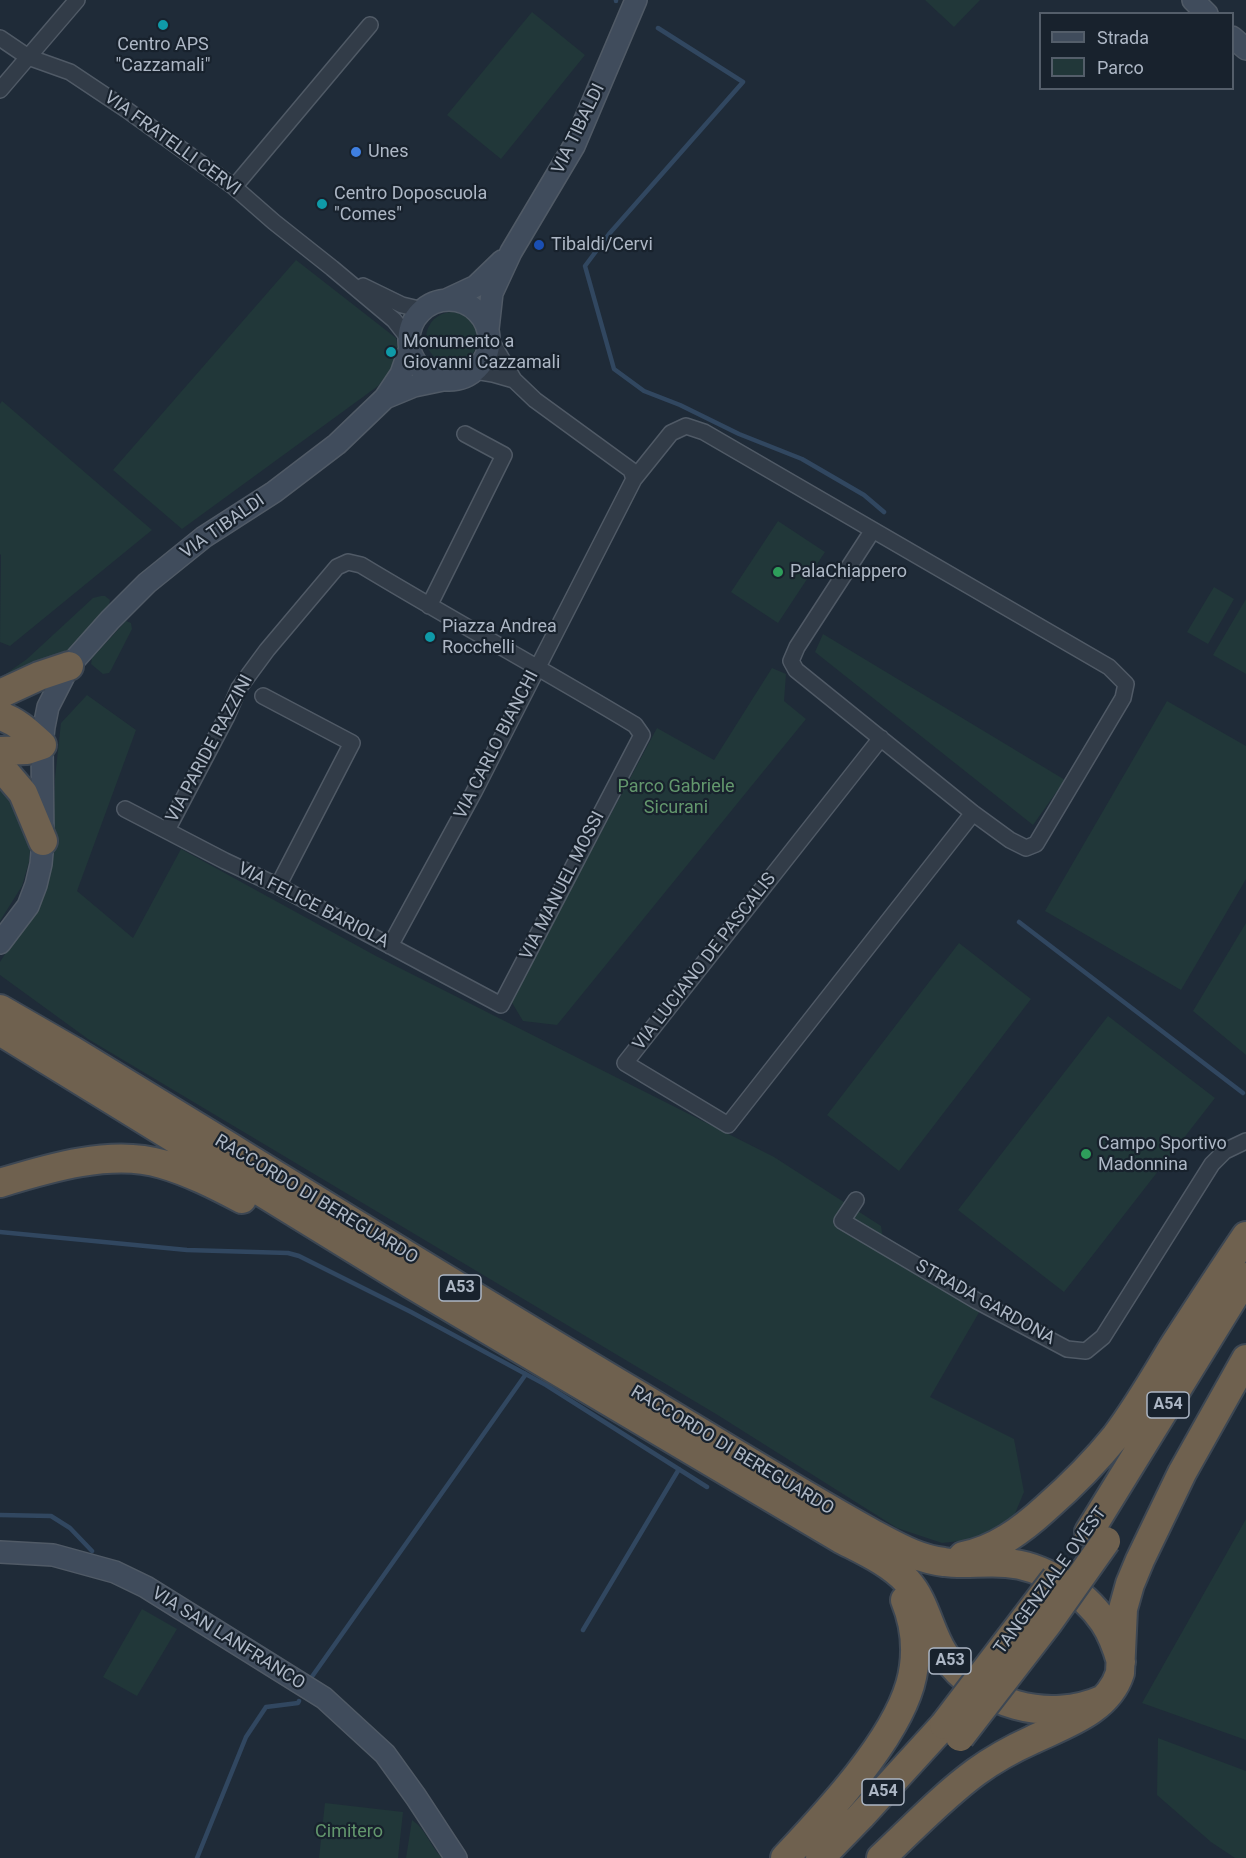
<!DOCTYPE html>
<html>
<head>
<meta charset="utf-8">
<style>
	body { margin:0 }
	#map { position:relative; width:1246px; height:1858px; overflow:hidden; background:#1f2b38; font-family:Roboto,sans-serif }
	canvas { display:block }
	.legend { position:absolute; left:1039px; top:12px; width:195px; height:78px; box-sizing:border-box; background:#18222d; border:2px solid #545e6a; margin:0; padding:8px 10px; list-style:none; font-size:18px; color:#adb7c5 }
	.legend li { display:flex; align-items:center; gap:12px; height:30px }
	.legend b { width:30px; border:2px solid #545e6a }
</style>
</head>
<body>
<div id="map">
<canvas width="1246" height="1858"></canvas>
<ul class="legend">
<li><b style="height:8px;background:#404c5c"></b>Strada</li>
<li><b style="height:16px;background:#213739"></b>Parco</li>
</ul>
</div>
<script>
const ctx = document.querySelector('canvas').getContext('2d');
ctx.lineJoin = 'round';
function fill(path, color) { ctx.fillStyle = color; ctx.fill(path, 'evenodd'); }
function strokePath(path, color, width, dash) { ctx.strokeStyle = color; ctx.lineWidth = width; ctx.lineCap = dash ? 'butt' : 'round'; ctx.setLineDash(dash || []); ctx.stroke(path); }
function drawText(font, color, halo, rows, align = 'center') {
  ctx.font = font + ' Roboto,sans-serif'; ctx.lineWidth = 4.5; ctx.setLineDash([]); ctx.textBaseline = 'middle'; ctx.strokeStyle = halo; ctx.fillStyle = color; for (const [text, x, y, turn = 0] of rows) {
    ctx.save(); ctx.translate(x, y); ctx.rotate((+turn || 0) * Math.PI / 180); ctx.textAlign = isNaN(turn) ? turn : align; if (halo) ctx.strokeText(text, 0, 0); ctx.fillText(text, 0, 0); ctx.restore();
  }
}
fill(new Path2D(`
	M925 0H980L954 27Z
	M532 12 585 55 501 159 447 115Z
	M296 260 396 338 400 359 378 386 182 529 113 470Z
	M426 338a26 26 0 1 1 52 0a26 26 0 1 1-52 0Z
	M2 401 152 530 10 646 0 642 1 555 0 554V404Z
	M778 521 825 552 778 623 731 592Z
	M1214 587 1234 599 1208 644 1187 632Z
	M101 596H105L110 600 109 605 73 646 58 657 0 685V678L27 659 93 598Z
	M1246 599V674L1213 655Z
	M126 621 131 623 132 629 111 670 109 673 103 674 91 664 92 658Z
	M823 634 1065 780 1033 825 815 652Z
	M772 668 786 674 784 701 806 719 557 1025 523 1021 511 1001 657 728 714 760Z
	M87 695 136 730 77 891 133 938 181 849 376 956 774 1157 881 1226 885 1253 981 1309 930 1397 1014 1439 1024 1492 1014 1516 978 1539 942 1543 897 1528 716 1414 88 1039 0 975V962L43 893 53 842 55 778 61 723Z
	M1167 701 1246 746V879L1181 990 1045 911Z
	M0 772 31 840 29 862 22 886 0 921Z
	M1246 923V1055L1193 1011Z
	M959 943 1031 999 899 1171 827 1115Z
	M1108 1016 1215 1098 1064 1292 958 1210Z
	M1246 1519V1740L1142 1703Z
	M142 1609 177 1629 137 1696 103 1677Z
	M1158 1738 1246 1771V1858H1235L1211 1842 1157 1795Z
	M325 1803 403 1812 398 1858H319Z
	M412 1820C426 1829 430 1846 442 1858H406Z`), '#213739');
strokePath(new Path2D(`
	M616 0V1
	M658 28 743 82 609 234 585 266 614 369 644 391 680 405 739 434 802 459 864 495 884 512
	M1019 922 1243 1093
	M0 1232 187 1250 288 1253 299 1256 411 1312 546 1385 707 1487
	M0 1515 51 1516 70 1528 92 1551
	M583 1630 679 1469
	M311 1678 526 1374
	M197 1858 246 1737 266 1707 298 1703 299 1701`), '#314760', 4.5);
const street = new Path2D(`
	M0 38 28 57 70 72 127 110 234 187 274 222 332 268 394 320 409 339
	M0 90 77 0
	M234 187 370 25
	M363 286 402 305 423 310
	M489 337 514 380
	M475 371 493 374 514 380 535 400 631 470 634 479
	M429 606 504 455 465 434
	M263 696 352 743 278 886
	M881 738 625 1063 728 1125 973 813
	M125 809 225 861 278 886 501 1005 642 735 635 725C544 670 452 620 361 565L348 562 337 567 267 650 239 688 227 716 167 830
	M390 946 474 792 634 479 671 433 686 426 704 432 1109 667 1126 684 1123 698 1036 844 1026 848 1010 840 973 813 796 670 791 661 797 647 873 530
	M856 1200 842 1221 977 1301 1067 1349 1086 1351 1103 1337 1212 1164 1225 1151 1246 1141`);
const secondary = new Path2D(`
	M1193 0 1207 14
	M1232 37 1246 49
	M446 300 476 286 502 261
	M409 340a40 40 0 1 1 80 0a40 40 0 1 1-80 0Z
	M488 329 492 293 511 252 574 146 636 0
	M385 398 414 386 443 380
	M0 943 28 906 36 885 41 864 43 841 42 745 44 727 48 707 69 666 110 620 147 583 204 537 274 492 337 444 385 398 401 374 410 348
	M0 1552 53 1555 115 1572 146 1587 324 1698 385 1754 416 1797 456 1858`);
const highway = new Path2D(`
	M0 694 39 676 69 666
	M0 716C17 721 29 733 42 745L27 750 0 751
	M0 766 23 793 43 841
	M0 1009 73 1051C260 1165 447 1281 635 1393 715 1441 794 1490 875 1535 898 1547 918 1559 944 1562 964 1565 985 1561 1006 1563 1042 1565 1084 1592 1104 1622 1112 1634 1117 1648 1121 1662
	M0 1031 411 1284 841 1539C864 1551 889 1562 907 1581 926 1602 929 1631 944 1654 978 1705 1049 1724 1104 1699
	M0 1183C49 1168 112 1149 162 1164 190 1172 217 1186 242 1199
	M1089 1532 1246 1277
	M963 1556C995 1550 1022 1530 1046 1508 1071 1486 1095 1462 1116 1436 1137 1408 1155 1377 1173 1347 1197 1310 1221 1273 1246 1236
	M785 1858C826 1814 893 1743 910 1685 918 1657 916 1627 905 1600
	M820 1858 861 1816 944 1725
	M881 1858C912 1829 942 1797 976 1772 994 1759 1012 1749 1032 1740 1065 1724 1108 1711 1120 1673L1123 1609 1130 1584 1140 1560 1182 1473 1246 1359`);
strokePath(street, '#505a66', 18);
strokePath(secondary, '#505a66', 24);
strokePath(highway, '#3d4753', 32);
strokePath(street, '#323c48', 15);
strokePath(secondary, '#404c5c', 21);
strokePath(highway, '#6f614f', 28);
const highwayBridge = new Path2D(`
	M944 1725 1056 1578
	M960 1737 1048 1623 1106 1541`);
strokePath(highwayBridge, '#3d4753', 32, []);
strokePath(highwayBridge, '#6f614f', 28);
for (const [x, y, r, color] of [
	[163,25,6,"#0f9aa8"],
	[356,152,6,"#3f7fe0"],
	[322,204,6,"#0f9aa8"],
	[539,245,6,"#1a4fb4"],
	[391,352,6,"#0f9aa8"],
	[778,572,6,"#2e9e5b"],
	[430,637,6,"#0f9aa8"],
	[1086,1154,6,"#2e9e5b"]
]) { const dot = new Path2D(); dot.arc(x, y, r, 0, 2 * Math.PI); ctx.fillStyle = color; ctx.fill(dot); strokePath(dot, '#18222d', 2); }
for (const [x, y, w] of [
	[460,1288,42],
	[1168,1405,42],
	[950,1661,42],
	[883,1792,42]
]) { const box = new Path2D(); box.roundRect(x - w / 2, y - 13, w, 26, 4.5); ctx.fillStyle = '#18222d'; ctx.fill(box); strokePath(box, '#adb7c5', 1.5); }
drawText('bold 16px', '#adb7c5', null, [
	["A53",460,1288],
	["A54",1168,1405],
	["A53",950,1661],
	["A54",883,1792]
]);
drawText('18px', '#adb7c5', '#18222d', [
	["Centro APS",163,45,"center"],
	["\"Cazzamali\"",163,66,"center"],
	["Unes",368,152],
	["Centro Doposcuola",334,194],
	["\"Comes\"",334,215],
	["Tibaldi/Cervi",551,245],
	["Monumento a",403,342],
	["Giovanni Cazzamali",403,363],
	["PalaChiappero",790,572],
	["Piazza Andrea",442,627],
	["Rocchelli",442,648],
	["Campo Sportivo",1098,1144],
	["Madonnina",1098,1165]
], 'left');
drawText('18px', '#adb7c5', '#18222d', [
	["VIA TIBALDI",579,129,-64],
	["VIA FRATELLI CERVI",172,144,36],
	["VIA TIBALDI",223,527,-35],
	["VIA CARLO BIANCHI",497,745,-63],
	["VIA PARIDE RAZZINI",210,749,-62],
	["VIA MANUEL MOSSI",563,886,-63],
	["VIA FELICE BARIOLA",313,906,27],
	["VIA LUCIANO DE PASCALIS",705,962,-52],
	["RACCORDO DI BEREGUARDO",316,1200,31],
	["STRADA GARDONA",985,1303,29],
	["RACCORDO DI BEREGUARDO",732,1451,31],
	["TANGENZIALE OVEST",1051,1581,-54],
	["VIA SAN LANFRANCO",228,1639,32]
]);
drawText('18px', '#63976d', '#18222d', [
	["Parco Gabriele",676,787],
	["Sicurani",676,808],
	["Cimitero",349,1832]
]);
</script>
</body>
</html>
